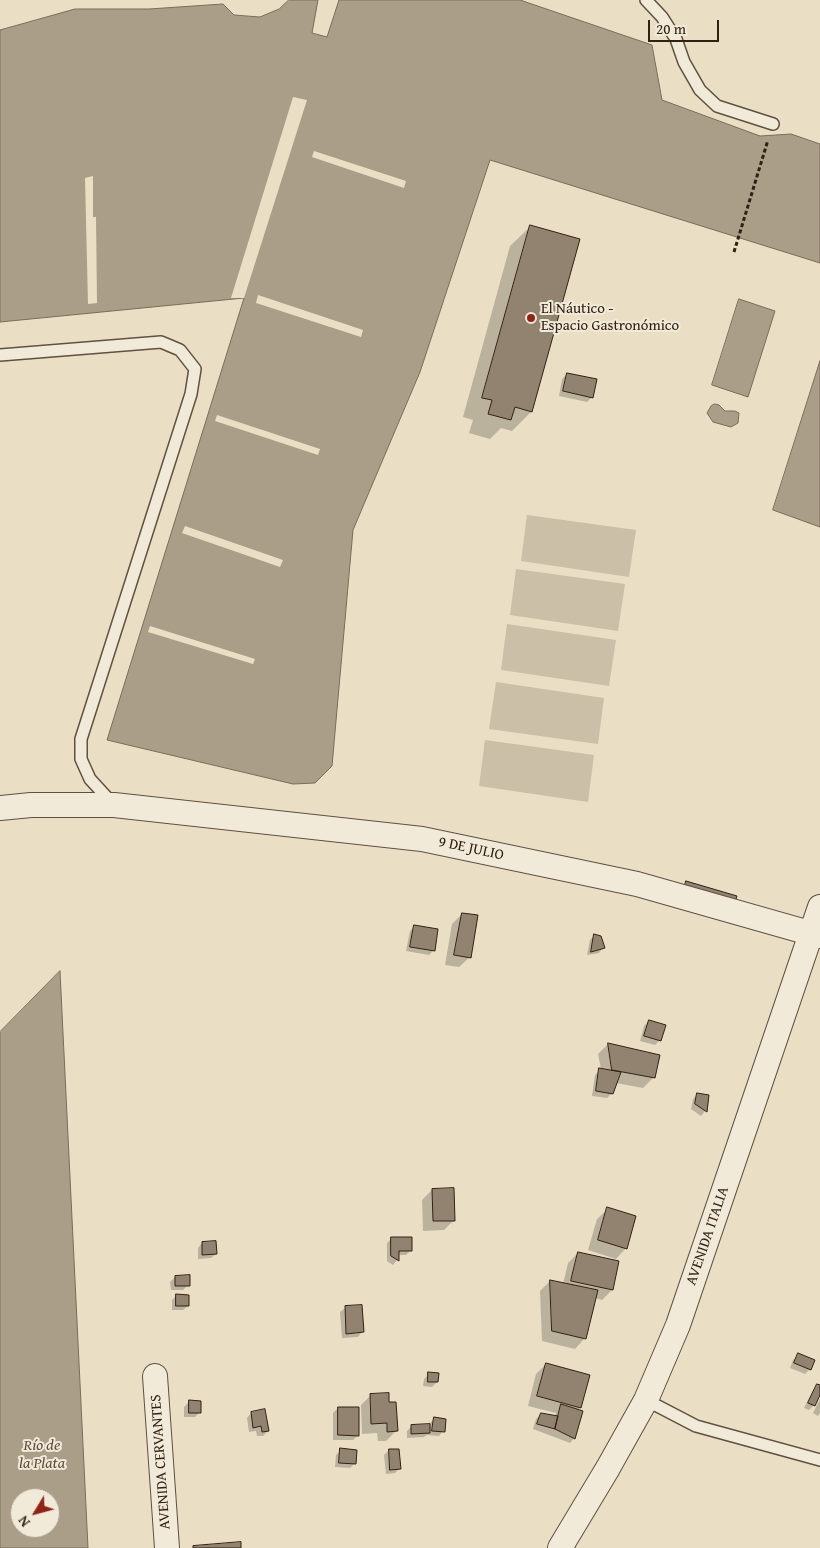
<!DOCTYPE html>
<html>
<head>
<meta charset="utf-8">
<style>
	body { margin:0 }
	#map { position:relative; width:820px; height:1548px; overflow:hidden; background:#eadfc5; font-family:"Gentium Book Plus",serif }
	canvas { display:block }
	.north { position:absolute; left:10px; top:1488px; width:50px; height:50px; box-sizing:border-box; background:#f1ead9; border:1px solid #a5998a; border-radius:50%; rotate:233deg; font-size:14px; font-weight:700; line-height:20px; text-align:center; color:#322014 }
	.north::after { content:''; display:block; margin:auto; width:18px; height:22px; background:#8f2418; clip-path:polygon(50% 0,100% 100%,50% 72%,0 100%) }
	.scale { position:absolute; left:648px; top:20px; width:71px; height:22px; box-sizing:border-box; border:2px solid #322014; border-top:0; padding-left:6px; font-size:15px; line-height:18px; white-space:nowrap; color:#322014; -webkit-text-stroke:4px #f1ead9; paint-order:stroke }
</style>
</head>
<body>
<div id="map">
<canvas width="820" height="1548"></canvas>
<div class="north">N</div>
<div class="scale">20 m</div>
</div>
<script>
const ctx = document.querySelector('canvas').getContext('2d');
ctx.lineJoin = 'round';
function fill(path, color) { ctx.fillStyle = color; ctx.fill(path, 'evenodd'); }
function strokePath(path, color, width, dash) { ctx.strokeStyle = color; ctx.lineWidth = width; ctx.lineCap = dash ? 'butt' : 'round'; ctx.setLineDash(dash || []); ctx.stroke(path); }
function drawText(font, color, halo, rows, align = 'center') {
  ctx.font = font + ' "Gentium Book Plus",serif'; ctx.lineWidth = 4; ctx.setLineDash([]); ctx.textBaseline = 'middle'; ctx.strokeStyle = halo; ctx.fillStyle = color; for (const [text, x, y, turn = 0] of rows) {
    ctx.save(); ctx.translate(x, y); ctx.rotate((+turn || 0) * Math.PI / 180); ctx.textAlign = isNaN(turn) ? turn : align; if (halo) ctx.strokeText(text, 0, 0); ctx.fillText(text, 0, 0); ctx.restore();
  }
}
fill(new Path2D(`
	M527 515 636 530 629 577 521 561Z
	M516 569 625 584 618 631 510 615Z
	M507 624 616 640 609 686 501 670Z
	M496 682 604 698 598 744 489 729Z
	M485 740 594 755 588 802 479 786Z`), '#cbbfa7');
const water = new Path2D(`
	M289 0H318L312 33 327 37 339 0H520L652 45 662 100 760 136 791 134 820 144V263L490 160 420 372 353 530 332 766 315 783 293 784 107 740 244 298 0 322V30L75 9H149L223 4 234 15 260 17 279 9Z
	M739 299 775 311 748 397 712 385Z
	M820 361V527L773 510Z
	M715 404 719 405 725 411H735L739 413 738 423 731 427 713 422 707 413 711 406Z
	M60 971 88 1548H0V1032ZM20 1498H50V1528H20Z`);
fill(water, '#ab9e89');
strokePath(water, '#7b6c5a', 1);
fill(new Path2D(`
	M293 97 307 100 244 298H231Z
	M314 151 406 181 404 188 312 157Z
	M93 176V217H96L97 303 88 304 85 178Z
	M258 295 363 330 361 337 256 303Z
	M217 415 320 449 318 455 215 421Z
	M185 526 283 560 280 567 182 533Z
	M150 626 255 659 253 664 148 632Z`), '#eadfc5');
fill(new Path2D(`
	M530 227 531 412 512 431 501 428 490 439 469 433 473 420 463 417 510 246Z
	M567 374 592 397 587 402 559 396 562 379Z
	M462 914 470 957 459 967 445 965 452 924Z
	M415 926 434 950 429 955 406 951 410 931Z
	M594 936 603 948 599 953 587 955 590 940Z
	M649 1021 660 1040 655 1045 640 1041 644 1026Z
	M608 1044 659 1056 653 1078 643 1088 616 1083 612 1093 607 1098 592 1096 595 1075 601 1069 598 1054Z
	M697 1095 707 1096 705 1111 701 1116 691 1109 693 1099Z
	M432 1190 454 1220 444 1230 423 1231 422 1200Z
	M608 1209 626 1248 616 1259 588 1250 597 1219Z
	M392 1238 411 1250 406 1255H397V1260L393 1265 387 1261V1243Z
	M202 1243 216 1254 211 1258 198 1259V1248Z
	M578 1253 612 1290 602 1300 595 1298 585 1338 575 1349 542 1341 540 1291 550 1281 563 1284 568 1263Z
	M175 1277 188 1285 183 1290H171L170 1282Z
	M177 1295 188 1306 183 1310H172V1300Z
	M345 1308 362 1332 358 1337 342 1338 340 1312Z
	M798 1355 810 1369 805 1374 790 1368 793 1360Z
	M546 1364 580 1407 577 1411 574 1438 570 1443 533 1429 536 1419 541 1414 555 1416 556 1413 528 1406 536 1374Z
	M429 1374 437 1382 432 1387 423 1386 424 1379Z
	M817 1385 820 1386V1392L814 1405 809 1410 804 1408 813 1390Z
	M371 1395 388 1403 396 1431 386 1441H378L377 1433 362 1434 361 1405Z
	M820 1399V1413L818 1416 813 1413Z
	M189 1402 200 1412 195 1417H184V1407Z
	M338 1408 358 1435 353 1440H333V1413Z
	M251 1413 268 1431 263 1436H257L256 1431 249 1432 247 1418Z
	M434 1418 443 1431 439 1436 427 1435 424 1437 407 1438V1431L412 1426 429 1425Z
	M341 1450 355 1463 350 1468 335 1467 336 1455Z
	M389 1450 399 1469 395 1473 386 1474 384 1455Z`), '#0003');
const building = new Path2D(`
	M530 225 580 239 532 412 515 407 511 420 488 414 492 400 482 398Z
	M567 373 597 379 593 398 563 391Z
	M686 881 737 896 734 905 684 890Z
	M462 913 478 915 471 958 454 955Z
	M414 925 438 929 435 951 410 947Z
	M594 934 601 936 605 948 591 952Z
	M649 1020 666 1025 661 1041 644 1036Z
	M608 1043 660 1055 655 1078 612 1070Z
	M599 1068 621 1072 613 1094 596 1091Z
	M697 1093 709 1095 707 1112 695 1104Z
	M454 1188 455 1221H433L432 1189Z
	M607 1207 636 1216 627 1249 598 1240Z
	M391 1237H412V1251H399V1261L391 1256Z
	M216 1241 217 1254 202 1255V1242Z
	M578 1252 619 1261 613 1290 571 1281Z
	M190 1275V1286H175V1276Z
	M550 1280 598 1290 586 1339 552 1331Z
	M176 1294 189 1295V1306H176Z
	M362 1305 364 1332 346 1334 345 1306Z
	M798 1353 815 1360 811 1370 794 1363Z
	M546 1363 590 1375 581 1408 537 1396Z
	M428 1372 439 1373 438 1382H428Z
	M817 1384 820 1385V1395L815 1406 808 1403Z
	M389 1393V1402H396L398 1431 387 1432V1423L371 1424 370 1394Z
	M189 1400 201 1401V1413H189Z
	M561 1404 583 1411 575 1439 555 1429Z
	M338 1407H359V1436L338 1435Z
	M265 1409 269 1431 262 1432 261 1426 253 1428 251 1412Z
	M541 1413 558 1416 555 1429 537 1424Z
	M434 1417 446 1419 445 1432 432 1431Z
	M430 1424V1433L411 1434V1425Z
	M340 1448 357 1450 356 1464 339 1463Z
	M389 1449H399L401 1469 390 1470Z
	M241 1542V1548H193V1546Z`);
fill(building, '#928370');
strokePath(building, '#322014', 1);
const service = new Path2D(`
	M646 0 662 17 676 39 684 62 700 90 717 106 773 124
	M0 355 161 342 180 350 195 369 191 394 81 739V759L90 779 112 803
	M646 1400 696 1426 820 1460`);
const minor = new Path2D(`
	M0 808 31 805H114L422 839 637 884 820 936
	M155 1376 167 1548
	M560 1548 608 1468 646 1400 678 1325 820 907`);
strokePath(service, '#605040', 14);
strokePath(minor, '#605040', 26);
strokePath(new Path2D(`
	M734 252 768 140`), '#322014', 3, [4, 2.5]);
strokePath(service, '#f1ead9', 11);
strokePath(minor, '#f1ead9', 24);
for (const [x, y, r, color] of [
	[531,318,5,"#8f2418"]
]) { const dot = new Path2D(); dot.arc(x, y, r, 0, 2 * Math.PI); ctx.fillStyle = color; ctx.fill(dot); strokePath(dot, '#f1ead9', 2); }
drawText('15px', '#322014', '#f1ead9', [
	["El Náutico -",541,309],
	["Espacio Gastronómico",541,326]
], 'left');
drawText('15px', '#322014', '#f1ead9', [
	["9 DE JULIO",471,849,12],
	["AVENIDA ITALIA",708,1236,-71],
	["AVENIDA CERVANTES",161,1462,-94]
]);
drawText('italic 16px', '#5c4c3d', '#f1ead9', [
	["Río de",42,1446],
	["la Plata",42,1464]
]);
</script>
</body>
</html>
